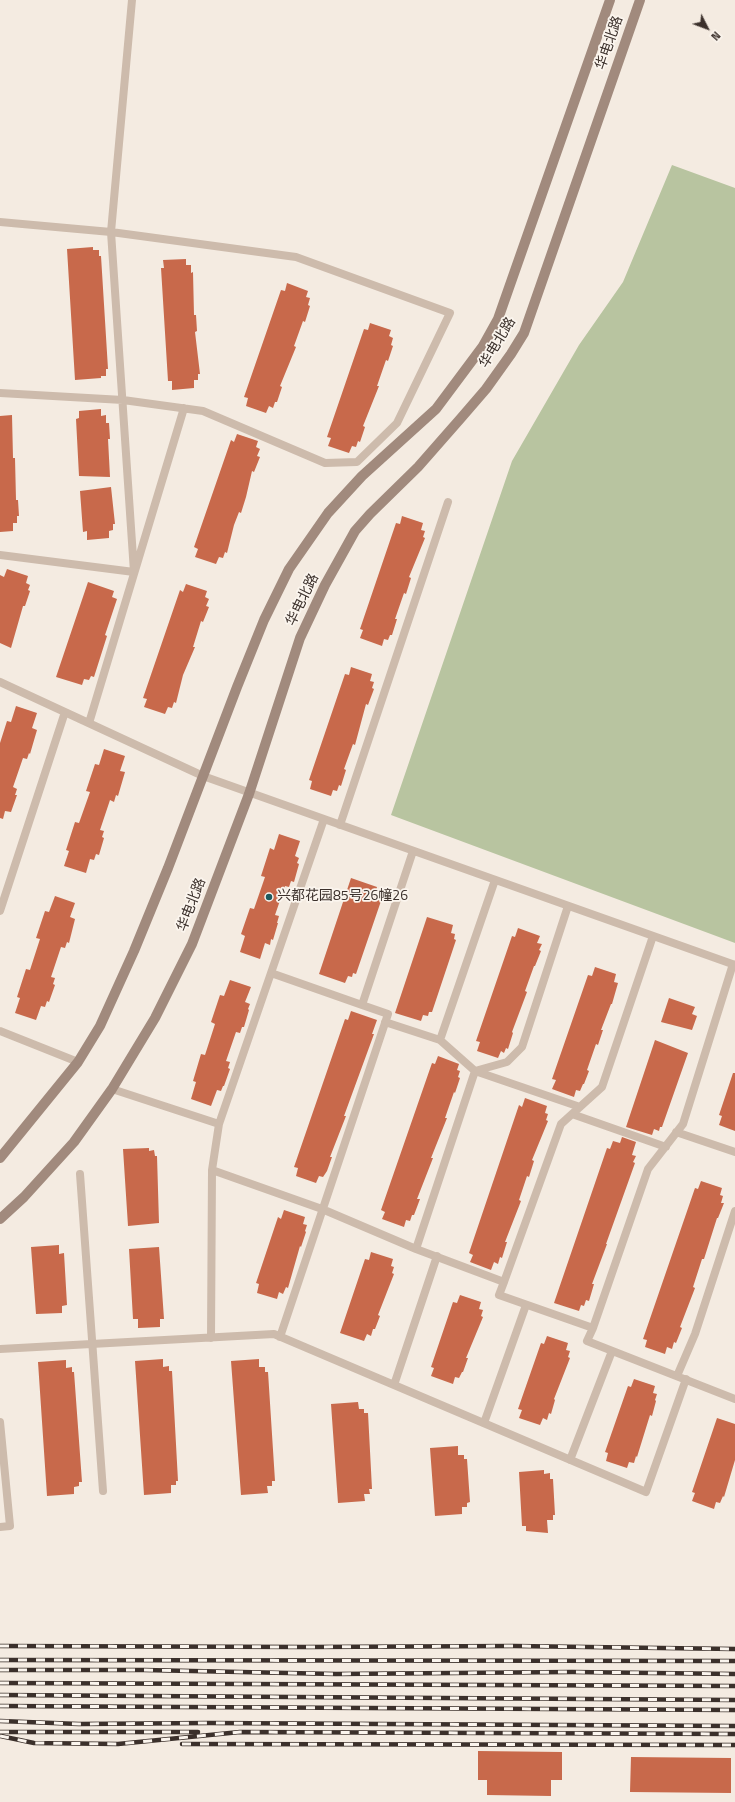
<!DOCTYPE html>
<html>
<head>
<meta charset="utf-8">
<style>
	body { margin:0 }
	#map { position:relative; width:735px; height:1802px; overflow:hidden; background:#f4ebe1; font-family:"Titillium Web",sans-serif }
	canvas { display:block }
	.north { position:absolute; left:687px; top:8px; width:40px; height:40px; -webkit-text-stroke:3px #fbf5ee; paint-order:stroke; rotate:132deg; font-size:11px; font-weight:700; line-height:16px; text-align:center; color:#3b302b }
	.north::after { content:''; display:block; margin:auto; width:14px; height:18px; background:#3b302b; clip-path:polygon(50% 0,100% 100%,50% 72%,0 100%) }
</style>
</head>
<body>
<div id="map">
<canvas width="735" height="1802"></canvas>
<div class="north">N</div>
</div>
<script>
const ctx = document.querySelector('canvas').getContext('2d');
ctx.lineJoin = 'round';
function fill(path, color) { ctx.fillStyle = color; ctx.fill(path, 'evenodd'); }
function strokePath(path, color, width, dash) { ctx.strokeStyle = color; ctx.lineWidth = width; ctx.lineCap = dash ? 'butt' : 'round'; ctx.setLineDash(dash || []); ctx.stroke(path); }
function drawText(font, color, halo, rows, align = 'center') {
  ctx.font = font + ' "Titillium Web","Noto Sans SC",sans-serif'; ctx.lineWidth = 3.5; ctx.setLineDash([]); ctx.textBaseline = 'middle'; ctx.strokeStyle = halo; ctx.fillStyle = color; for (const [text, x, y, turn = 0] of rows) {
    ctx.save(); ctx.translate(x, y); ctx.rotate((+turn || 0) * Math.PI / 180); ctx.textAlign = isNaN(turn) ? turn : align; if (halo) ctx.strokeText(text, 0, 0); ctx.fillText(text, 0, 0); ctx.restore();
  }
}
fill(new Path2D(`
	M672 165 735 188V943L391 815 512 461 579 345 623 282Z`), '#b8c4a0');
fill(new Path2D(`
	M93 247V250H99V256H101L108 369H106V376H101V378L75 380 67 249Z
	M186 259V265H191V273L193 272 194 315H196L197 331 195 332 200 374H198V380H194V388L172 390V381H168L161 268H164L163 260Z
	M287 283 308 291 306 297 310 298 308 305 310 306 305 322 303 321 294 346 296 347 280 386 282 387 277 402H275L273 408 269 406 266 413 246 406 248 398 244 397 281 290 285 291Z
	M370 323 391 330 389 336 393 338 391 345 393 346 388 361 386 360 377 386H379L363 426 365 427 360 442 358 441 356 447 352 446 349 453 328 446 331 438 327 437 364 329 368 330Z
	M101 409V416L106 415V423H109L110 439H108L110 477 79 476 76 419 79 418V411Z
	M12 415 13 458H15L16 500H18L19 516H17V523H13V531L0 532V416Z
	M237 434 258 441 256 447 260 449 257 456 260 457 254 472 252 471 246 497 241 513 239 512 234 525 227 553 225 552 223 558 219 557 216 564 195 557 198 549 194 547 231 440 234 442Z
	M111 487 115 524H113V530L109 531V538L87 540V531L83 532 80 491Z
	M402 516 423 523 421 530 425 531 423 537 425 538 409 577 411 578 406 594 404 593 395 619H397L392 635H390L388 640 384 639 382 646 360 638 363 630 360 629 396 523 400 524Z
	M7 569 28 576 26 583 30 585 28 590 30 591 25 606H23L11 648 0 643V575L4 577Z
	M88 582 114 591 112 597 117 599 105 635 107 636 94 677 91 676 89 680 84 679 82 685 56 677Z
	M186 584 207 591 205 597 209 599 206 606 209 607 203 622 201 621 193 647H195L183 675 176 703 174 702 172 708 168 707 165 714 144 707 147 699 143 698 180 590 183 592Z
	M351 667 372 674 370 681 374 682 372 688 374 689 368 705 366 704 355 745 353 744 344 769 346 770 341 786 339 785 337 791 333 790 331 796 310 789 312 781 309 780 345 674 349 675Z
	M16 706 37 713 32 728 37 730 30 754 29 753 27 759 23 758 13 787 17 789 15 795H17L11 812 5 811 3 819 0 818V743L7 721 11 722Z
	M104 749 125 756 120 771 125 772 118 796 116 795 114 802 110 800 100 830 104 831 102 837 104 838 99 855 96 854 94 860 90 859 86 873 64 866 69 851 66 850 75 822 79 823 90 792 86 791 95 764 99 765Z
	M279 834 300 841 295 856 299 858 297 863 299 864 294 882 291 881 289 887 285 886 275 915 279 916 277 923H278L273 940 271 939 270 945 265 943 260 959 240 952 245 936 241 934 250 908 254 909 265 877 261 876 270 848 274 850Z
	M351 878 377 887 375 894 379 896 378 900 381 901 356 974 353 973 352 977 348 976 345 983 319 974Z
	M55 896 75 903 70 917 75 919 69 943 67 942 65 948 61 947 51 977 55 978 53 984 55 985 49 1002 47 1001 45 1007 41 1006 36 1020 15 1013 20 998 17 997 26 969 30 970 40 939 36 938 45 911 49 912Z
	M427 917 453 925 451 933 455 934 454 939 456 940 432 1012H429L428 1016 423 1015 421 1021 395 1013Z
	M518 928 540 936 537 943 542 944 539 950 541 951 535 966H534L525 991 527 992 512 1032 513 1033 508 1049 506 1048 504 1053 501 1051 498 1058 477 1051 480 1042 476 1041 512 936 515 937Z
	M595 967 616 974 614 982 618 983 612 1004H611L601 1030H603L598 1045 596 1044 587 1070 589 1071 584 1084H583L580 1091 576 1090 574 1097 552 1089 556 1080 552 1079 588 975 592 976Z
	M230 980 251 987 245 1002 250 1004 248 1009 249 1010 244 1027H242L240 1033 236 1032 226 1061 230 1062 228 1068 230 1069 224 1086H223L221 1091 217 1090 211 1106 191 1099 196 1082 193 1081 201 1054 205 1055 215 1024 211 1022 220 995 224 996Z
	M669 998 695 1007 692 1014 697 1016 692 1030 661 1022Z
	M351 1011 377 1020 372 1034H374L344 1116H346L330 1157H332L327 1171 323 1177 319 1176 316 1183 296 1176 298 1168 294 1167 345 1019 348 1020Z
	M655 1040 688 1053 662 1127H660L659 1131 654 1129 652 1135 626 1127Z
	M438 1056 459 1064 457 1070 460 1071 458 1077 460 1078 455 1093 454 1092 445 1118H447L431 1158H433L417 1199H420L414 1215H412L410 1221 406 1220 404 1227 382 1219 385 1212 381 1210 432 1063 435 1064Z
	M733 1073H735V1131L719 1125 722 1116 719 1115Z
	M525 1098 547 1106 545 1113 548 1114 546 1120 548 1121 532 1160 534 1161 529 1177 527 1176 519 1200 521 1201 505 1242H507L502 1258 500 1257 498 1264 494 1262 491 1270 470 1262 473 1255 469 1253 519 1105 522 1107Z
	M622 1137 636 1142 632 1155 636 1156 633 1162 635 1163 606 1244H607L592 1284H594L589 1301 586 1300 584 1306 581 1305 579 1311 554 1303 607 1148 610 1149 613 1141 620 1143Z
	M149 1148V1151L154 1150 155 1156H157L159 1223 128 1226 123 1149Z
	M701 1181 722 1188 720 1195 723 1196 721 1203H724L718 1218H717L704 1259H702L693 1287 695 1288 680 1327 682 1328 676 1343 674 1342 672 1349 667 1347 665 1354 645 1347 647 1340 643 1339 695 1188 698 1189Z
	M284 1210 305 1217 303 1224 307 1225 305 1231 306 1232 301 1247 300 1246 288 1288 286 1287 283 1294 279 1292 277 1299 257 1293 259 1284 256 1283 278 1217 281 1219Z
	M59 1245V1254L64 1253 67 1305 62 1306V1313L36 1314 31 1247Z
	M159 1247 164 1319H160V1327L138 1328V1319H133L129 1249Z
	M371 1252 393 1259 391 1266 394 1267 392 1273 394 1274 378 1315 380 1316 375 1329H373L371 1336 367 1334 364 1341 340 1333 365 1259 369 1260Z
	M460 1295 481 1302 479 1309 483 1310 481 1316 483 1317 466 1358H468L463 1372H462L459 1378 455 1377 453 1384 431 1376 434 1368 431 1367 453 1302 457 1303Z
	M547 1336 568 1343 566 1350 570 1351 568 1357 570 1358 554 1399 555 1400 551 1414 549 1413 547 1420 543 1418 540 1425 519 1418 522 1410 518 1409 541 1343 544 1344Z
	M163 1359V1367L169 1366V1371H172L178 1481H176V1485H171V1493L144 1495 135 1361Z
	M259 1359V1367H265V1372H268L275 1481H272V1486H267L268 1493 241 1495 231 1361Z
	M66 1360V1368L72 1367V1372H74L82 1482H79V1486L74 1487V1494L47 1496 38 1362Z
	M634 1379 655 1386 653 1393 657 1394 655 1400 656 1401 652 1416 650 1415 637 1457 636 1456 634 1463 629 1462 627 1468 606 1461 608 1453 605 1452 628 1386 631 1387Z
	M358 1402 359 1409H364V1413H368L372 1489H369L370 1494H364L365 1501 338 1503 331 1404Z
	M717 1418 735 1424V1460L724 1497 723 1496 720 1503 716 1502 714 1509 692 1501 695 1493 692 1492Z
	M458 1446V1455H464V1459H467L470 1502 467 1503V1507H462V1514L435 1516 430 1448Z
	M544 1470V1474L550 1473V1479H553L555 1515H553V1520H547L548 1533 526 1531V1526H522L519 1472Z
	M478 1751 562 1752V1780H551V1796L487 1795V1780H478Z
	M631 1757 731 1758V1793L630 1792Z`), '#c8694b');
strokePath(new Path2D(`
	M0 222 111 232 296 257 450 313 397 423 357 462 325 463 203 411 123 400 0 393
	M0 555 134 572 111 232 132 0
	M0 682 203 776 735 965
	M89 723 184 408
	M340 825 448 502
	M495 880 440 1040 475 1071 580 1107
	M0 911 65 712
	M271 973 362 1005
	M385 1022 440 1040
	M0 1031 78 1062
	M112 1089 219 1124 212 1170 322 1209 416 1249 504 1282 499 1295 593 1328 587 1341 735 1399
	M572 1114 666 1147
	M219 1124 324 819
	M676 1132 735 1152
	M80 1174 103 1491
	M416 1249 475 1071 507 1062 522 1047 568 906
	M504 1282 561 1124 602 1087 653 936
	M593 1328 648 1169 683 1124 733 964
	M280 1337 388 1014 362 1005 413 851
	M211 1338 212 1170
	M0 1349 274 1334 646 1492 686 1379
	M677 1376 695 1334 735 1211
	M394 1385 437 1256
	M0 1422 10 1526 0 1527
	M484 1423 526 1305
	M570 1460 612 1351`), '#cdbbac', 8);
strokePath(new Path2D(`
	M0 1158 78 1062 100 1026 134 951 168 868 237 687 264 620 289 569 328 513 362 476 436 409 483 346 498 319 610 0
	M0 1219 24 1197 74 1142 112 1089 155 1018 192 944 249 794 300 638 325 585 355 531 370 514 418 467 461 418 486 389 511 354 524 333 640 0`), '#a18a7d', 10);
const rail = new Path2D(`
	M0 1646 307 1647 514 1646 735 1649
	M0 1660 735 1661
	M0 1670H144L336 1674 572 1672 735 1674
	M0 1683 735 1686
	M0 1695 735 1700
	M0 1706 735 1710
	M0 1721 79 1724 209 1723 735 1726
	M0 1732H198
	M0 1736 34 1743 118 1744 240 1732 735 1734
	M182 1744 735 1745`);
strokePath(rail, '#3b302b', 4.5);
strokePath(rail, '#fbf5ee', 3, [9]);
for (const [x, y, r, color] of [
	[269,897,4,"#1f5a5e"]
]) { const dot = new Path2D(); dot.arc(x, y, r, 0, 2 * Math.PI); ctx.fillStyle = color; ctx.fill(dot); strokePath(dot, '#fbf5ee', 1.5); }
drawText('14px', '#3b302b', '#fbf5ee', [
	["华电北路",610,43,-71],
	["华电北路",498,343,-59],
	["华电北路",303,600,-64],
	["华电北路",192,905,-69]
]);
drawText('14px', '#3b302b', '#fbf5ee', [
	["兴都花园85号26幢26",277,897]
], 'left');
</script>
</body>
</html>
